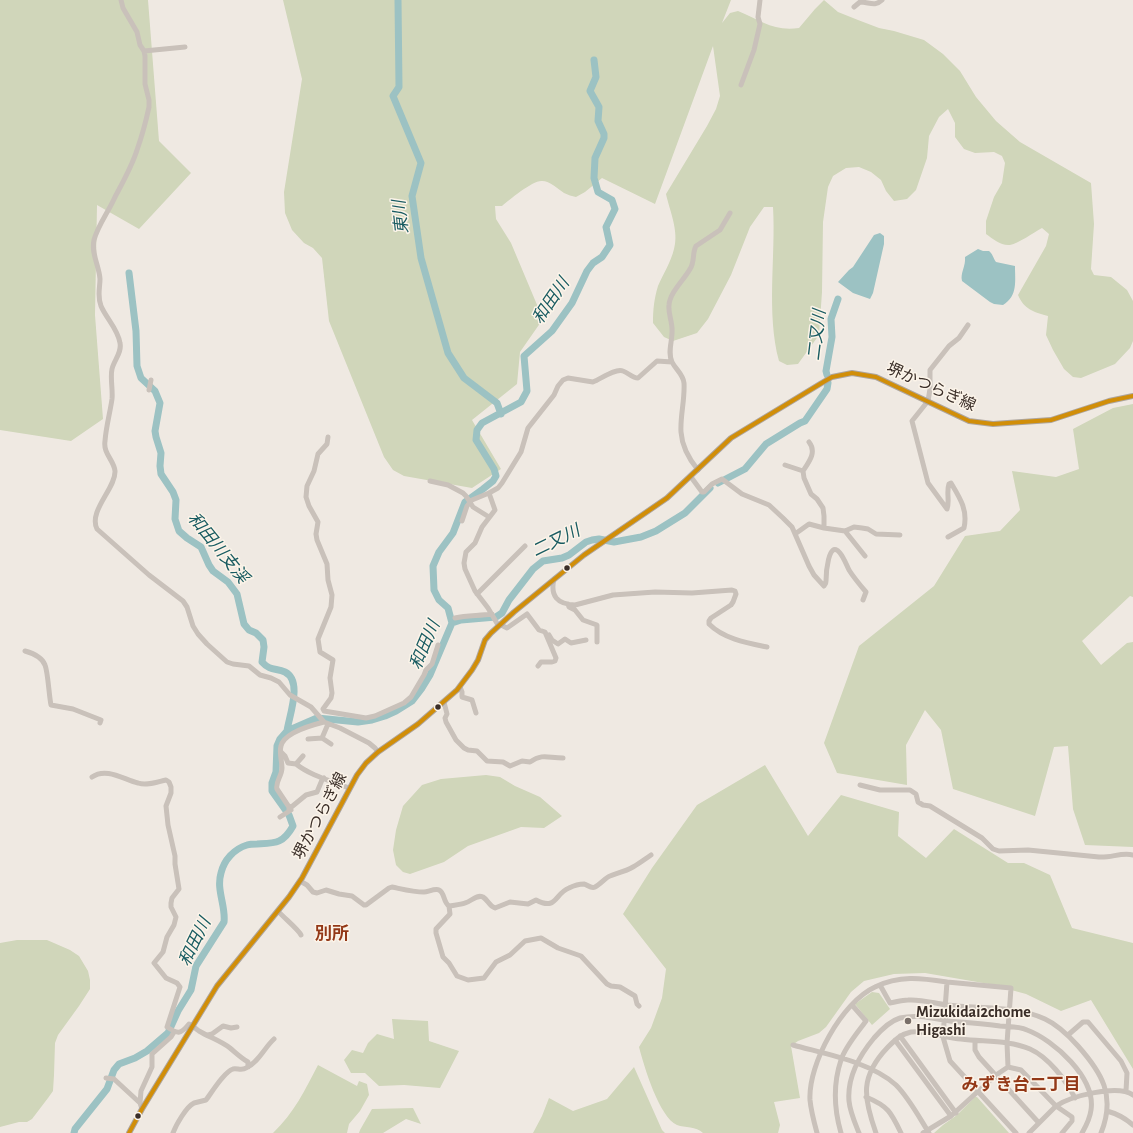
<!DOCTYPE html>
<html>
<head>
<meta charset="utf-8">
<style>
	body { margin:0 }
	canvas { display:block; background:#efe9e2 }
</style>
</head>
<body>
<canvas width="1133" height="1133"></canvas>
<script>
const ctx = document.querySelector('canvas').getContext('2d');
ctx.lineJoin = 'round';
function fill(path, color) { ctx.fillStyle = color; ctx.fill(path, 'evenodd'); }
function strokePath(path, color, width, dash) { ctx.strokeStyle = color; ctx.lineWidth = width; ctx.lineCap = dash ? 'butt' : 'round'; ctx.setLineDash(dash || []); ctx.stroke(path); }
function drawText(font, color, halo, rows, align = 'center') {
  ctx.font = font + ' "Alegreya Sans","Noto Sans JP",sans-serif'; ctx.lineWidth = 3; ctx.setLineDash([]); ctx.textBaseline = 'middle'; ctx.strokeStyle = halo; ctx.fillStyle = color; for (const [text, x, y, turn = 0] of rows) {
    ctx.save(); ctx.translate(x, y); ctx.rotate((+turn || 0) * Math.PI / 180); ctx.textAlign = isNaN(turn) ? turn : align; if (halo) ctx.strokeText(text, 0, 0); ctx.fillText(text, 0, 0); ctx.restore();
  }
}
fill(new Path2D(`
	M0 0H148L159 141 191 173 139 229 97 205 95 315 103 419 71 441 0 430Z
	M283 0H731L722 23 730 13 738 11C760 20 774 32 799 28L815 9 824 0 838 12 858 20 879 28 894 31 924 40 943 54 960 71 976 97 996 121 1020 142 1091 183 1094 224 1091 269 1094 275 1111 277 1127 290 1133 301V341L1130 348 1115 364 1081 378 1073 377 1064 369 1053 350 1046 335 1048 316C1033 312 1024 309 1018 295L1046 246 1049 234 1042 228C1033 233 1019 243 1010 245 1001 246 993 239 986 234V221L994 197 1002 183 1005 163 1002 156 994 152 975 153 964 149 955 137V123L948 109 939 117 929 136 927 158 916 190 907 199 894 201 886 191 881 180 871 172 859 167 846 168 833 176 828 187 823 222 822 292 819 335 798 364 787 365 779 361C766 313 776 256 773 207H764L750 227 731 275 708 319 697 333 673 341 664 337 653 323C653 310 654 299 658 286 663 274 671 262 674 249 679 231 670 212 666 194L707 126 716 109 720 96 713 46 655 204 602 178 585 192 576 197C572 196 568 195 564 193 558 189 550 181 542 181 533 180 509 200 502 206H495L496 219 511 243 543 319 520 352 517 384 472 420 501 469 472 488 404 476 393 470 384 457 329 321 322 258 313 248 304 243 292 230 285 213 284 192 302 79Z
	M1133 404V597L1130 596 1082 641 1101 665 1127 643 1133 642V847L1085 845 1073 809 1068 746 1054 747 1035 816 953 789 941 730 925 710 906 745 907 785 837 773 824 743 859 646 934 586 965 536 1000 531 1020 510 1012 471 1056 477 1079 469 1073 429 1113 408Z
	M765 765 808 836 841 795 899 812 898 836 926 858 954 829 1008 863H1024L1050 875 1072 928 1133 943V1069L1091 1000 1061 1011 1026 994 989 984 925 973 894 974 864 981 851 992 826 1027 819 1033 798 1041 791 1046 800 1098 774 1102 780 1125 778 1133H703C696 1126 685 1128 677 1125 659 1117 644 1066 639 1047L651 1028 662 998 666 969 623 914 652 868 697 805Z
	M486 775 500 777 515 786 540 797 562 816 544 828 521 827 468 846 444 862 410 874 403 872 396 865 393 850 396 830 403 806 422 785 441 779Z
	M17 940H47L70 950 79 956 88 971 90 980V989L79 1006 58 1035 55 1043 54 1075 53 1091 48 1098 32 1119 27 1122H19L0 1127V943Z
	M872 992 879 993 890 1009 872 1025 855 1004Z
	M392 1019 428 1021 429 1041 459 1051 440 1088 404 1085 379 1086 365 1073H351L344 1060 352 1050 363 1053 368 1043 377 1034 394 1039Z
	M318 1065 357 1086 359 1081 367 1084 369 1095 360 1111 349 1124 347 1133H273C294 1113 305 1090 318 1065Z
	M634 1067 662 1130 665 1133H533L542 1116 549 1098 573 1111 607 1099Z
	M975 1097H977L1009 1133H934L943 1125 957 1115Z
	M413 1108 421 1124 406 1119 383 1133H359L360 1130 372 1109Z`), '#d0d6ba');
fill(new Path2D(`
	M880 233 884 236V244L873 293 870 299 853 293 838 282 849 270 853 267 874 235Z
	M978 249 983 251H989C993 254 993 258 996 262L1015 266C1015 281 1018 296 1003 305L994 304 990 302 962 281C960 273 966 266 965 257Z`), '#9cc2c3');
strokePath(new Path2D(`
	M398 0 399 87 393 96 421 163 412 196 421 258 448 353 464 378 497 403 501 414
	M129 273 136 331 137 366 141 378 155 391 160 403 155 431 156 437 161 453 160 466 161 474 173 492 176 500 175 519 179 531 187 538 201 547 209 565 213 571 228 582 237 594 244 624 249 630 256 633 263 640 264 647 262 662C270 671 276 668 285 672 303 681 289 716 287 731
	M827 375 826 371 832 337 831 319 838 299
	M718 483 745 469 766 444 800 423 805 421 827 389 828 383
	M452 623 461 620 496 617 502 613 509 600 533 569 543 561 562 558 569 555 586 542 592 540 599 539 614 542 641 537 656 531 685 513 710 488
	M74 1133 75 1129 107 1089 114 1070 119 1064 135 1058 147 1051 168 1033 178 1011 191 990 196 966 224 922C226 906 216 890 221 873 224 860 234 849 247 845 250 844 254 844 257 844 275 843 283 844 293 826L289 815 272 791V783L276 772 277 746 280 739 287 731 317 718 358 722 372 720 385 716 396 711 412 701 422 688 430 675 452 623 448 608 439 600 434 590 433 566 439 552 453 533 465 502 483 489 493 481 496 476 494 469 476 440 477 430 482 423 521 402 527 391 524 356 552 331 572 303 587 271 593 263 602 257 610 245 606 227 615 209 612 200 598 192 594 178 595 158 604 138V134L598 121 599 107 590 91 596 77 594 60`), '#9cc2c3', 7);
strokePath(new Path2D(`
	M121 0 123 8 137 32 140 45 144 51 145 56V84L149 100V107C146 121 142 136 137 150 132 166 123 182 115 197 109 211 98 225 94 240 91 254 99 265 100 279 100 288 97 296 101 306 106 318 118 329 120 343 122 353 114 360 112 369 110 378 113 389 112 399 110 413 106 427 105 441 103 454 114 460 115 471 116 488 88 511 97 529L149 575 183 601 187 607 193 626 198 634 207 644 227 662 233 664 249 666 260 675 271 678 279 682 290 695 311 707 324 722 340 728 369 743 375 748 378 752
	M854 7 860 2C869 2 875 7 882 0
	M144 51 185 47
	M741 85 754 50 760 24 758 17 760 0
	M149 390 151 380
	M328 437 327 444 318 454 314 471 307 486 306 497 309 506 318 522 316 534 317 540 327 564 328 580 332 595 331 607 318 639 320 652 333 660 330 678 332 693 331 698 323 709 324 711 366 718 375 716 404 703 411 697 424 675 426 670 432 664 438 645
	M809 442C817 452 809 462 803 471L804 478 811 494 817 499 823 508 824 516V528
	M785 465 803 471
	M698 470C689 459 682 447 681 432 680 416 685 400 684 383 683 374 676 370 672 362 667 352 673 340 672 329 672 321 668 313 669 305 670 292 684 280 690 269 695 262 692 253 696 246L720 230 730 213
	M691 477 702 492H704L712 484 722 479 742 494 769 505 783 518 792 527 809 566 814 575 824 586C825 584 826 584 826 581 826 576 828 538 840 553 844 558 846 564 849 570 854 578 860 585 866 592L863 600
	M430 481 448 485 463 493 466 496 473 507 489 517
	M489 493 495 510 482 527 475 543 466 552 464 563 465 569 475 591 488 608 498 625
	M462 521 467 506 472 500 489 493 498 488 502 483 521 452 528 428 554 395 558 386 563 380 568 378 593 382C601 379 615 368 623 371 629 373 632 378 638 378L657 361 672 362
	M845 531 865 556
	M795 534 809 524 824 528 845 531 854 527 862 528 868 529 876 534 900 535
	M948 537 964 528C968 510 960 498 951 483L949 484C946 492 950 501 947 509L928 483 912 421 928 401 930 389V370L949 346 959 338 968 325
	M554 579C550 596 557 604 575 605L613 595 655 592 692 593 732 590 735 591 736 594 733 602 731 605 711 618 709 621V624C724 639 747 643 767 647
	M477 594 525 546
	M568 604 569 607 575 610 583 620 597 625V642
	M455 618C467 615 479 616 492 614
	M499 624 507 628 527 614 539 630 545 632 556 658 555 661 552 662H541L538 666
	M549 635 552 640 558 644 565 639 571 643 586 640
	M25 651C32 653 42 657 45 665 48 672 49 696 51 705L73 709 101 720 100 723
	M460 687 462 692V697L472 700 476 713
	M444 702 447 714 445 718 446 722 456 740 464 748 468 750 477 751 487 761 503 762 510 766 522 761 530 762C543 753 548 758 563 758
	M322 738 328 724
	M308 739 322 738 331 744
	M281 752 285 756 288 763 296 764
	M303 756 296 764C311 776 332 781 349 788
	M92 777C106 767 123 779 138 783 147 786 157 782 166 780L169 782 171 787V793L166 806 168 825 175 856V864L179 889 172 898 171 903V907L176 917 174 925 167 937 163 952 154 963 166 978 177 983 180 987 167 1027C178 1034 180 1035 189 1024 193 1026 196 1029 199 1031 209 1037 221 1041 230 1048 236 1053 241 1058 248 1062V1067
	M860 785 880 790H910L916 794 918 802 923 805 930 806 982 838 993 849 999 851 1028 850 1099 857C1111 858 1122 852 1133 855
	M289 809 306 795 317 792 322 780 324 778
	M280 817 291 810 277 789C275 782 282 776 282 768 282 761 279 753 281 746 284 733 312 725 324 722
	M300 881 307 885 313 892 317 893 326 890 339 894 352 896 364 905H366L389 888 392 887C402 889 413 892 424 892 428 892 435 888 439 890 445 893 443 902 449 906 454 905 460 905 465 903 471 902 476 894 483 897 488 900 489 906 495 908L510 902 528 904 536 900C557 911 554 894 569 888 573 886 579 884 584 884 588 885 591 889 595 887 601 884 605 878 610 876 618 873 626 871 633 867 640 863 645 859 651 855
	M449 906 450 914 436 929V933L443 957 449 963 457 976 468 980 484 978 496 962 510 955 525 941 541 938 558 948 581 956 607 984 611 986 620 987 635 996 637 1004 639 1006
	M278 911C283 917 299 930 301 935
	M947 982 1011 988 1007 1043 1008 1067 1021 1070 1056 1106 1029 1133
	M880 985 890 1003C896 1002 902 1000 908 1000 921 999 933 1003 947 1005 979 1009 1015 1005 1045 1019 1058 1025 1069 1036 1078 1046 1102 1073 1116 1096 1101 1133
	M208 1035 212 1034 223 1026 231 1028 237 1027
	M1068 1035 1083 1022H1088L1121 1061 1127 1073 1126 1091
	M900 1036 956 1113
	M895 1040 951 1116
	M975 1041V1050L979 1057 1039 1123
	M793 1045C825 1054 871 1062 896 1085 909 1098 919 1117 929 1133
	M106 1078 114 1079 140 1103
	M866 1097C888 1106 891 1112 901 1133
	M142 1109 140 1103 141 1091 152 1067V1054L171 1037 174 1032
	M1107 1111C1118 1114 1125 1118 1133 1125
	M173 1133C176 1125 186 1107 194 1103 198 1102 202 1101 206 1100 212 1092 224 1072 233 1069 237 1068 242 1071 246 1068 259 1062 264 1048 274 1039
	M817 1133C814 1122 811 1111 810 1100 808 1064 842 1002 875 987 899 975 921 978 947 982L943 1037 950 1061 1016 1133
	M841 1133C834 1109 833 1084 841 1060 845 1047 858 1032 866 1021L852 1005
	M859 1133C855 1123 850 1112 849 1101 847 1077 859 1056 874 1038 881 1030 890 1021 900 1018 921 1013 940 1021 960 1022 974 1023 987 1024 1000 1026 1009 1027 1018 1026 1027 1030 1054 1040 1096 1078 1091 1110 1090 1118 1086 1126 1082 1133
	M876 1133C863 1097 860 1076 888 1047 895 1040 901 1034 911 1032 925 1030 946 1038 961 1039 984 1042 1009 1040 1030 1049 1048 1057 1066 1080 1075 1098
	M923 1133 951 1116 996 1075 1008 1067
	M1062 1133 1072 1121V1117L1056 1106C1071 1096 1118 1084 1133 1095`), '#c9c1ba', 5);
strokePath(new Path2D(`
	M129 1133 142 1109 217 986 289 897 302 878 357 775 366 763 378 752 418 724 457 690 472 670 478 660 485 640 491 633 514 612 584 555 667 498 731 438 820 384 832 377 852 373 876 377 969 421 993 424 1051 420 1109 401 1133 396`), '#aea69f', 6);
strokePath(new Path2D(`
	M129 1133 142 1109 217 986 289 897 302 878 357 775 366 763 378 752 418 724 457 690 472 670 478 660 485 640 491 633 514 612 584 555 667 498 731 438 820 384 832 377 852 373 876 377 969 421 993 424 1051 420 1109 401 1133 396`), '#d18e08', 4);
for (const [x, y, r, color] of [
	[567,568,3.5,"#3a2e28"],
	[438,707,3.5,"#3a2e28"],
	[908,1021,4,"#796f69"],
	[138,1116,3.5,"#3a2e28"]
]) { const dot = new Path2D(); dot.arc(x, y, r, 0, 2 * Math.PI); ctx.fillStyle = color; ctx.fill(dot); strokePath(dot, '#fcf4e9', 1.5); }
drawText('16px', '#3a2e28', '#fcf4e9', [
	["堺かつらぎ線",931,387,24],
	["堺かつらぎ線",320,816,-62]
]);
drawText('bold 16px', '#3a2e28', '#fcf4e9', [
	["Mizukidai2chome",916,1012],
	["Higashi",916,1030]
], 'left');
drawText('italic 17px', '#185b61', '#fcf4e9', [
	["東川",401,217,-96],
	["和田川",551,301,-56],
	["二又川",817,335,-83],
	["二又川",556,541,-26],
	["和田川支渓",218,548,51],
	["和田川",425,645,-67],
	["和田川",195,942,-64]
]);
drawText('bold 17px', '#933817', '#fcf4e9', [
	["別所",332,934],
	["みずき台二丁目",1021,1085]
]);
</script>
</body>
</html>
